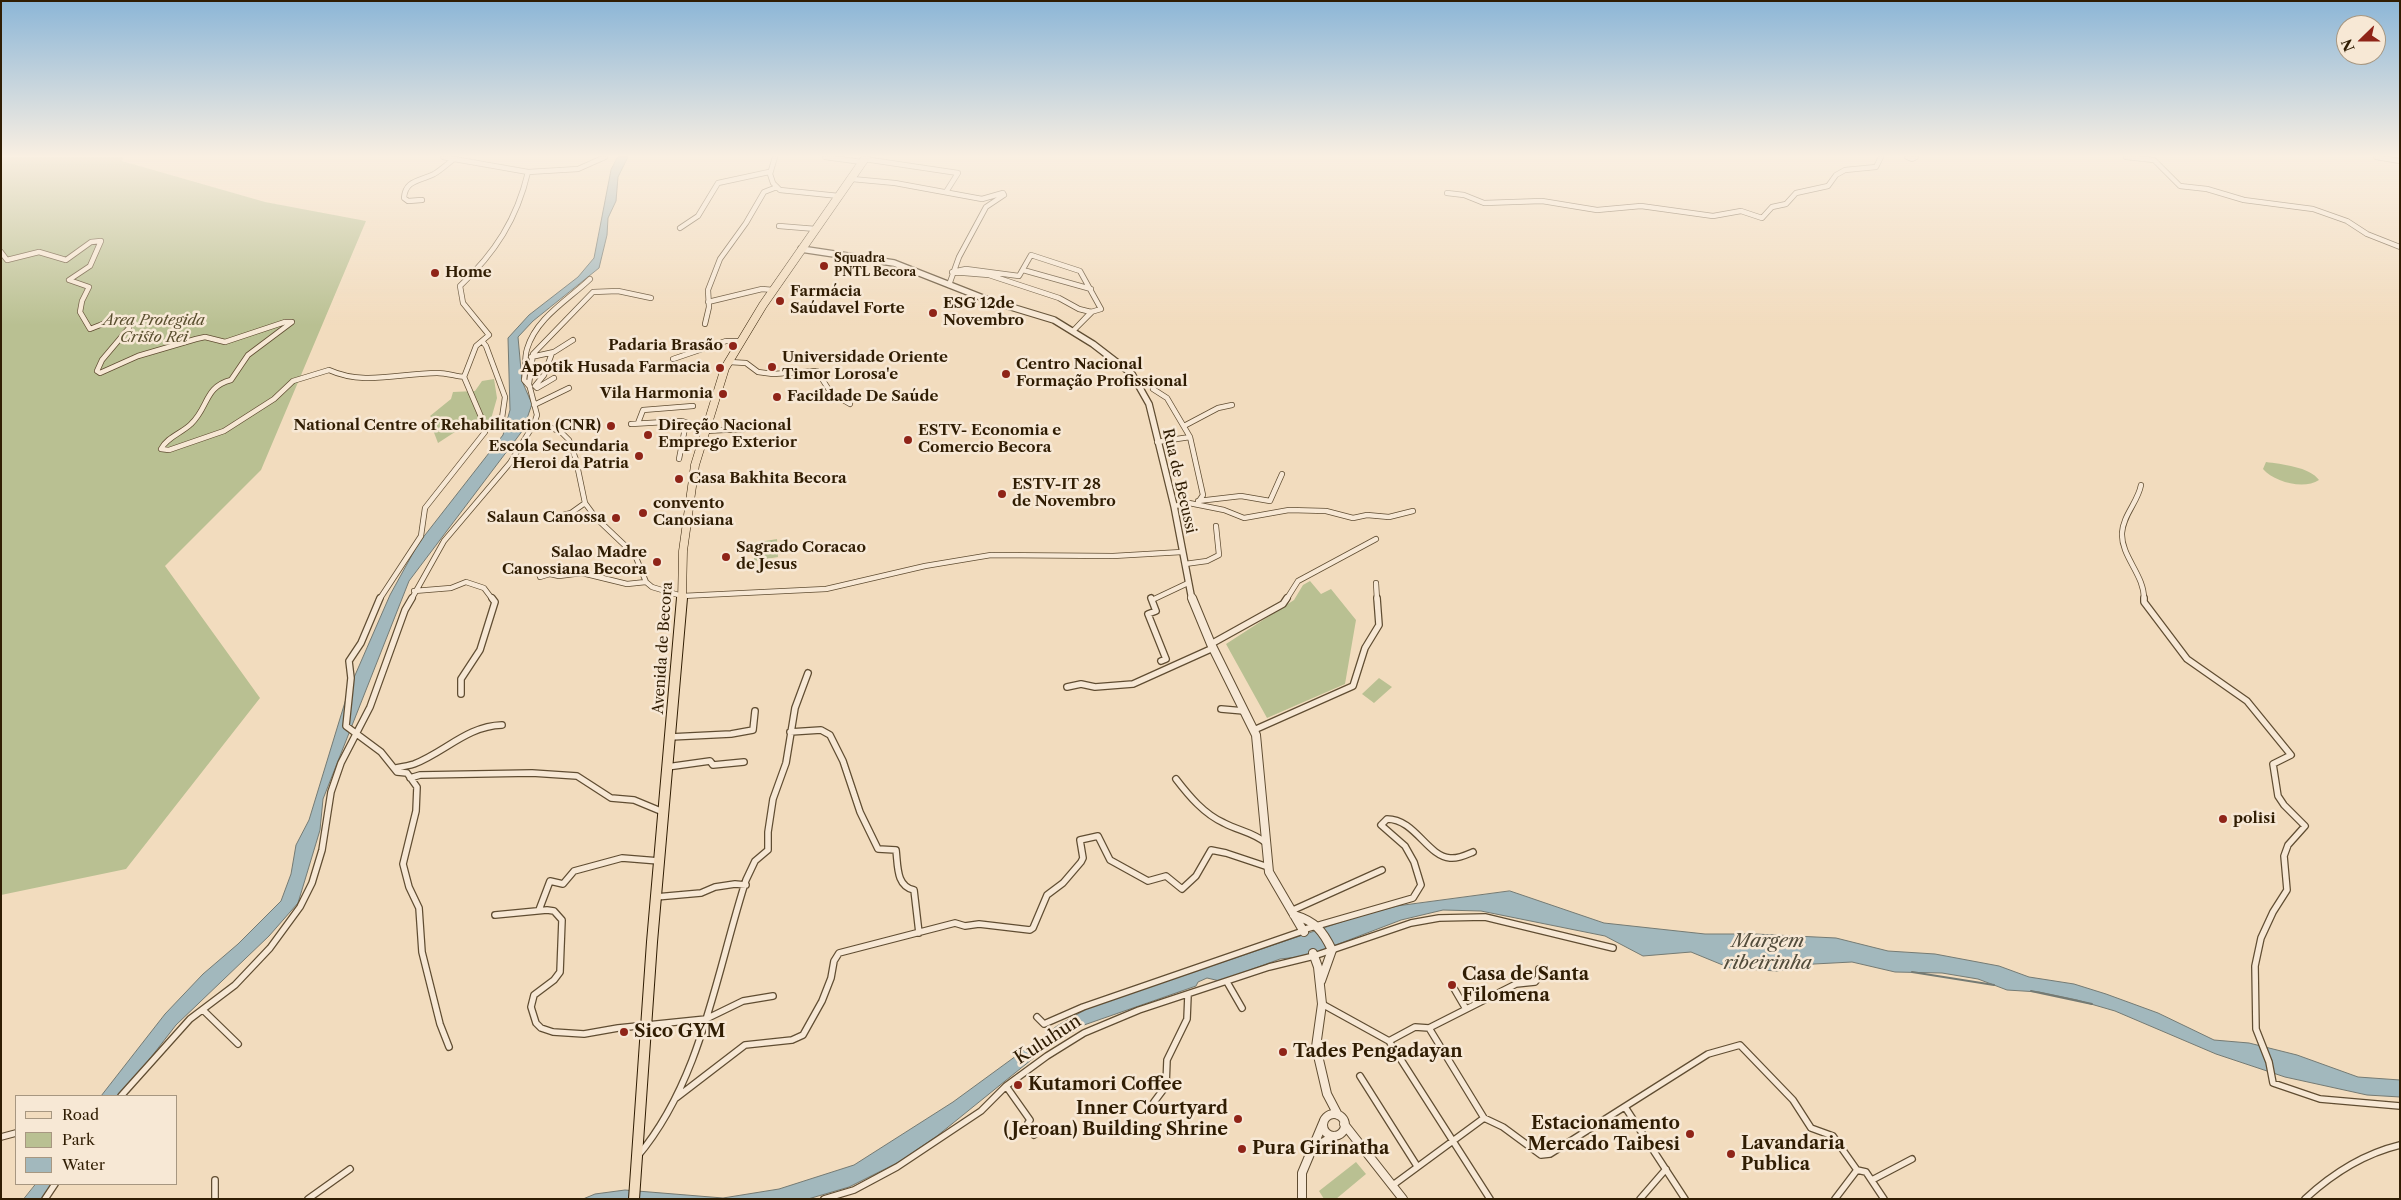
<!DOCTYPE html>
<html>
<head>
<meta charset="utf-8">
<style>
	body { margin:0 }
	#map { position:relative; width:2401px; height:1200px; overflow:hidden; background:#f2dcbe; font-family:"Libre Caslon Text",serif }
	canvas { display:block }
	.frame { position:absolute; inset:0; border:2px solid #301d03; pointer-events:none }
	.legend { position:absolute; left:15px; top:1095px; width:162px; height:90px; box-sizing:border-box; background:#f7e8d5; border:1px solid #a79781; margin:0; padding:6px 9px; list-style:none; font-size:15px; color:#301d03 }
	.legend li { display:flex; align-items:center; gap:10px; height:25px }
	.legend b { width:25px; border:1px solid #a79781 }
	.north { position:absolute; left:2336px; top:15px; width:50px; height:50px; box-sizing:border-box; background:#f7e8d5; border:1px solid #a79781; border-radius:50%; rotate:248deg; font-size:14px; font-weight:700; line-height:20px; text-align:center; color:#301d03 }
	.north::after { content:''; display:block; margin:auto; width:18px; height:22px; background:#8f2418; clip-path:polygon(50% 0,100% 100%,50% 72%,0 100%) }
</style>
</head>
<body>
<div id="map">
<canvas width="2401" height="1200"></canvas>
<div class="frame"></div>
<ul class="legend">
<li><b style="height:6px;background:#f2dcbe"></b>Road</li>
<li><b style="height:14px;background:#b9c092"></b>Park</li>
<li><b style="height:14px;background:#a2b8bd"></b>Water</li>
</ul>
<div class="north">N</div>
</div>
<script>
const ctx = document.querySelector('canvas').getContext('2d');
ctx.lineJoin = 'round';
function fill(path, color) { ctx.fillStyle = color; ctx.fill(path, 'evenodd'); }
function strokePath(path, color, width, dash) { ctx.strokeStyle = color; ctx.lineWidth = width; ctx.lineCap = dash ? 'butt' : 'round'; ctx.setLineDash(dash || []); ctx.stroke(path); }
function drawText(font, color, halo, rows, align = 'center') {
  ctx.font = font + ' "Libre Caslon Text",serif'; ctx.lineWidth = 5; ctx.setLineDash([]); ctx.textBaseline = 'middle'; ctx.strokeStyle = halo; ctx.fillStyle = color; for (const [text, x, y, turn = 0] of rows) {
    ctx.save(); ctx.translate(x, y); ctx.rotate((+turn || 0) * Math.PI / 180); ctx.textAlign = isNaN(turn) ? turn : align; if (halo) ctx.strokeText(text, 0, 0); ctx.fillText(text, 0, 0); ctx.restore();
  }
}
fill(new Path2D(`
	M1 157H124L122 161 265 202 366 221 261 470 165 566 260 698 126 869 1 895Z
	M494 379 497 398 491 419 480 428 458 430 438 443 433 430 434 420 430 416 451 399 453 392 475 391 482 381Z
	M2266 462C2281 464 2310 467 2319 480 2304 490 2274 482 2263 469Z
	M777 539 778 557 754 561V543Z
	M1310 581 1321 594 1331 589 1356 620 1345 684 1267 718 1226 644 1294 600 1303 585Z
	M1379 678 1392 687 1374 703 1362 694Z
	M1356 1162 1366 1174 1336 1199H1324L1319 1191Z`), '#b9c092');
const water = new Path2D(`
	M618 157H628L618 177 616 201 608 218 607 235 599 268 533 321 518 337 522 381 532 404 523 430 409 581 323 799 320 830 298 903 269 936 176 1025 121 1096H101L165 1014 203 974 238 944 281 901 291 874 296 845 309 820 349 689 390 595 418 544 503 435 510 410 508 338 529 315 578 277 594 258 611 170Z
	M1510 891 1604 923 1705 934H1755L1836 938 1888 951 1935 954 1999 966 2029 977 2074 984 2106 994 2158 1013 2214 1040 2249 1043 2297 1055 2358 1077 2400 1080V1097L2367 1095 2285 1077 2216 1054 2115 1011 2077 1000 2039 992 2007 990 1978 979 1942 973 1895 972 1852 962 1814 964 1777 971 1730 968 1691 952 1643 956 1605 936 1481 911 1443 910 1401 920 1307 956 1280 959 1220 981 1207 978 1198 982 1196 986 1084 1025 1036 1056 937 1136 899 1162 849 1187 808 1199H583L595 1194 625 1190 723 1198 779 1189 854 1165 953 1102 1057 1026 1090 1007 1356 917 1397 906Z
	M36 1184H56L45 1199H24Z`);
fill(water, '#a2b8bd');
strokePath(water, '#747a73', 1);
strokePath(new Path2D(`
	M1912 972 1994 985
	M2031 991 2092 1004`), '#747a73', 2);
const minorFar1 = new Path2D(`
	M443 157 528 172
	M775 157 770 174 773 183 780 190 839 196
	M825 157 862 162
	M1907 157 1912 159 1916 157
	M2126 157 2154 160 2180 186 2207 189 2244 200 2313 209 2347 221 2367 234 2400 247
	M2376 157 2400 161
	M864 159 958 173 946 192
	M852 179 895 183 982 199 1003 193 1004 195
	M1447 193 1464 195 1484 203 1542 201 1597 210 1641 206 1713 216 1741 211 1762 218 1772 207 1786 204 1796 193 1828 186 1836 175 1845 170 1876 167 1881 157
	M422 200 408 201 404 198C405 180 420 181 434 174 441 170 447 164 454 159
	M779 226 816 229
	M680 228 698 216 718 183 769 172
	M1 252 7 260 39 252 66 260 91 242 101 241 90 266 69 280 89 287 82 301 80 312 90 329 118 318 129 322V328L102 360 97 371 100 373 138 356 196 339 205 337 225 342 285 322H292L248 355 231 380C204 387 209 407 191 424 182 433 167 437 161 449L169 450 224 431 274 399 293 381 329 370C364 386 400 373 437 373 446 373 455 376 464 377L482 419 485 432 425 508 421 536 379 600
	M1031 255 1080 271 1101 309 1091 312 1079 309 1059 298 989 275 952 272 966 269 1019 276Z
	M1023 270 1091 289
	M949 285 959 257 986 207 1004 195
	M708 302 762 289 773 290
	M1091 312 1073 331 1092 312
	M705 324 709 307 708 290 720 259 746 223 764 192 777 187
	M482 341 486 346 505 397 501 425 542 424 561 432 569 440 576 460 585 503 596 518 635 555 646 582 652 587 682 596 826 589 925 566 991 555 1113 556 1182 552
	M552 353 544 375 535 386 537 388 554 378
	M531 357 554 352 573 340
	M673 359 726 341H741
	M729 362 746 363 758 372 773 374 817 371 831 393 850 404
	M464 377 476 346 489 335 463 303 460 286C495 253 517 219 528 172L578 169 605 157
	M530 387 524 380C526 370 524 359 527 349 536 318 568 300 590 279
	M1153 389 1167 398 1190 437 1157 442
	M534 405 569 388
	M638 423 643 410 693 406
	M631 424 682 421 705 428
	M1184 426 1218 408 1232 405
	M705 431 745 429
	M1190 437 1203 495 1199 501
	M679 459 686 423
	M2141 485C2138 502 2123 515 2122 533 2121 557 2145 575 2144 600
	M1198 501 1241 496 1270 501 1282 474
	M1189 503 1224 510 1244 518 1289 510 1326 511 1353 518 1367 515 1389 517 1413 511
	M1174 506 1190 503
	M556 517 571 513 585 503
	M1185 564 1207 561 1219 555 1216 526
	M528 570 539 573 540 577 550 574 559 576 582 573 627 584 646 582
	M1376 583 1377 600
	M414 591 451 588 466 582 484 588 493 600
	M411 600 444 541 510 463 534 424 537 415 529 384 533 354 593 292 618 291 651 298
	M1152 600 1188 583
	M1286 600 1298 581 1376 539`);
const minor = new Path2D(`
	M380 598 361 643 349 661 351 678 346 726 381 752 397 772 407 773 417 787 416 811 403 864 409 887 419 908 422 952 440 1024 449 1047
	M1151 598 1156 611 1148 614 1166 659 1161 661
	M2144 598V602L2187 659 2247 701 2291 755 2273 764 2278 796 2284 805 2305 826 2288 845 2284 856 2287 890 2273 912 2261 938 2255 966 2256 1029 2269 1062 2273 1083 2320 1099 2400 1106
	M1211 644 1283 604 1287 598
	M1067 687 1081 684 1095 687 1133 684 1213 648
	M461 694V679L480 650 495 602 492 598
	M1221 709 1244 711
	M1254 730 1353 686 1365 648 1379 625 1377 598
	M790 732 821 730 830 735 843 761 860 812 878 849 896 850C898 866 896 886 914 890L919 933
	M670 737 731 734 753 730 755 711
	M667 767 710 761 713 765 744 762
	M395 768C401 767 408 766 414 764 445 752 467 726 502 725
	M410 778 420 775 532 773 577 776 611 798 634 800 663 812
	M1176 779C1189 796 1204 814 1224 823 1239 831 1253 832 1266 843
	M656 897 701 893 715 887 735 884 746 885
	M539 910 550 881 563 884 574 871 622 858 659 861
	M1291 911 1382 870
	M495 915 547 910 554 911 562 920 560 972 554 980 534 995 531 1007 536 1023 541 1028 553 1032 584 1034 618 1028 706 1019 743 1001 773 996
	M1302 930 1413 898 1421 885 1414 862 1405 846 1381 825 1387 819C1415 819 1427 856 1450 858 1458 859 1466 855 1473 852
	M1227 982 1242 1008
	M1452 985 1466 1009
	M1322 1004 1389 1041
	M203 1010 238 1044
	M1037 1017 1044 1024 1083 1007 1303 931
	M1429 1028 1516 984 1535 982 1539 977V969
	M1360 1076 1417 1166
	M1006 1086 1030 1120 1028 1123 1034 1135
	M121 1096 190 1019 235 985 270 948 300 907 312 883 322 850 331 792 341 763 370 707 405 610 412 598
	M676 1098 745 1045 792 1040 803 1035 822 1001 831 978 834 961 839 953 955 923 965 926 979 924 1030 930 1033 928 1047 895 1063 883 1081 862 1083 858 1080 840 1098 836 1110 860 1148 881 1166 876 1182 889 1196 876 1211 850 1226 853 1268 867
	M1154 1102 1166 1086 1167 1060 1187 1019 1188 995
	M1625 1107 1685 1199
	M1484 1118 1429 1028 1415 1027 1389 1041 1490 1199
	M1 1137 16 1133
	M637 1157C702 1080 716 973 746 880L755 861 768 850V832L773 799 786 763 795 708 808 673
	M215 1180V1199
	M1872 1180 1912 1159
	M1393 1185 1484 1118 1503 1127 1541 1155 1550 1154 1708 1054 1740 1045 1793 1100 1811 1128 1833 1136 1857 1170
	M45 1199 55 1184
	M308 1199 350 1169
	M824 1199 854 1190 897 1167 981 1111 1006 1086 1047 1056 1084 1033 1139 1010 1269 967 1314 956 1411 923 1439 918 1485 917 1613 948
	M1640 1199 1666 1169
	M1835 1199 1857 1170 1866 1172 1884 1199
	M2305 1199C2333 1173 2363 1154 2400 1145`);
const tertiaryFar1 = new Path2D(`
	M801 249 894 263 988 300 1054 320 1093 344 1132 374 1149 404 1174 506 1192 600`);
const tertiary = new Path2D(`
	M1192 598 1211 644 1256 735 1269 872 1304 932
	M1294 915C1315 921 1323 931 1332 950L1321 981
	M1313 953 1318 967 1322 1004 1316 1047 1327 1094 1338 1115
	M1323 1125a11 11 0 1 1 22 0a11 11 0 1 1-22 0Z
	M1344 1124 1403 1199
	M1311 1150 1334 1136
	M1302 1199V1173L1323 1123`);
const primaryFar1 = new Path2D(`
	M682 600 683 551 695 465 725 368 763 305 866 157`);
const primary = new Path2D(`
	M634 1199 652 942 682 598`);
strokePath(minorFar1, '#604d32', 6);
strokePath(minor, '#604d32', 8);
strokePath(tertiaryFar1, '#604d32', 8);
strokePath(tertiary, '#604d32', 10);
strokePath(primaryFar1, '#301d03', 9);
strokePath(primary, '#301d03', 12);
strokePath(minorFar1, '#f7e8d5', 4.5);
strokePath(minor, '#f7e8d5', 5.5);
strokePath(tertiaryFar1, '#f7e8d5', 5.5);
strokePath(tertiary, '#f7e8d5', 8);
strokePath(primaryFar1, '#f2dcbe', 8);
strokePath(primary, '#f2dcbe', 10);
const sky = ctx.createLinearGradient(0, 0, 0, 325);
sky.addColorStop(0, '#8cb6d7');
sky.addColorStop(0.48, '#f9efe2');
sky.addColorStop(1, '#f9efe200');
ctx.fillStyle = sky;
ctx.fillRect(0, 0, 2401, 325);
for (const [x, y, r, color] of [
	[824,266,5,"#8f2418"],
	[435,273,5,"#8f2418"],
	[780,301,5,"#8f2418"],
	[933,313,5,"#8f2418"],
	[733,346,5,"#8f2418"],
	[772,367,5,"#8f2418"],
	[720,368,5,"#8f2418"],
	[1006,374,5,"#8f2418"],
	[723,394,5,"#8f2418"],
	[777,397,5,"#8f2418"],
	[611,426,5,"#8f2418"],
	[648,435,5,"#8f2418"],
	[908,440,5,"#8f2418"],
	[639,456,5,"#8f2418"],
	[679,479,5,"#8f2418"],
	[1002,494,5,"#8f2418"],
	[643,513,5,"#8f2418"],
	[616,518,5,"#8f2418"],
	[726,557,5,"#8f2418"],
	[657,562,5,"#8f2418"],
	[2223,819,5,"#8f2418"],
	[1452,985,5,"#8f2418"],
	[624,1032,5,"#8f2418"],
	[1283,1052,5,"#8f2418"],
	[1018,1085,5,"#8f2418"],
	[1238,1119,5,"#8f2418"],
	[1690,1134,5,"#8f2418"],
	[1242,1149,5,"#8f2418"],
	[1731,1154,5,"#8f2418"]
]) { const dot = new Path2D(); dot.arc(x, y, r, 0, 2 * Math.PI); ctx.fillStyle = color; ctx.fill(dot); strokePath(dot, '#f7e8d5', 2); }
drawText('bold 12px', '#301d03', '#f7e8d5', [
	["Squadra",834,259],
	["PNTL Becora",834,273]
], 'left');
drawText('bold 15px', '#301d03', '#f7e8d5', [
	["Home",445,273],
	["Farmácia",790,292],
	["Saúdavel Forte",790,309],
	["ESG 12de",943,304],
	["Novembro",943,321],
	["Padaria Brasão",723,346,"right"],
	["Universidade Oriente",782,358],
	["Timor Lorosa'e",782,375],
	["Centro Nacional",1016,365],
	["Formação Profissional",1016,382],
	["Apotik Husada Farmacia",710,368,"right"],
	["Vila Harmonia",713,394,"right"],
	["Facildade De Saúde",787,397],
	["National Centre of Rehabilitation (CNR)",601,426,"right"],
	["Direção Nacional",658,426],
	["Emprego Exterior",658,443],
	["ESTV- Economia e",918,431],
	["Comercio Becora",918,448],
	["Escola Secundaria",629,447,"right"],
	["Heroi da Patria",629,464,"right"],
	["Casa Bakhita Becora",689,479],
	["ESTV-IT 28",1012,485],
	["de Novembro",1012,502],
	["convento",653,504],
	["Canosiana",653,521],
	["Salaun Canossa",606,518,"right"],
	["Sagrado Coracao",736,548],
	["de Jesus",736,565],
	["Salao Madre",647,553,"right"],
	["Canossiana Becora",647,570,"right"],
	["polisi",2233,819]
], 'left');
drawText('italic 15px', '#594e2e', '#f7e8d5', [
	["Area Protegida",154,321],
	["Cristo Rei",154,338]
]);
drawText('15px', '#301d03', '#f7e8d5', [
	["Rua de Becussi",1179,481,77],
	["Avenida de Becora",663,648,-86]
]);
drawText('bold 18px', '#301d03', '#f7e8d5', [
	["Casa de Santa",1462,975],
	["Filomena",1462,996],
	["Sico GYM",634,1032],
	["Tades Pengadayan",1293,1052],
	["Kutamori Coffee",1028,1085],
	["Inner Courtyard",1228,1109,"right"],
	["(Jeroan) Building Shrine",1228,1130,"right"],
	["Estacionamento",1680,1124,"right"],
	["Mercado Taibesi",1680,1145,"right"],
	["Lavandaria",1741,1144],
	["Publica",1741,1165],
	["Pura Girinatha",1252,1149]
], 'left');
drawText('18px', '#301d03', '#f7e8d5', [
	["Kuluhun",1048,1040,-33]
]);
drawText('italic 19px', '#524c3b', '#f7e8d5', [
	["Margem",1768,942],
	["ribeirinha",1768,964]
]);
</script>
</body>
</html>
